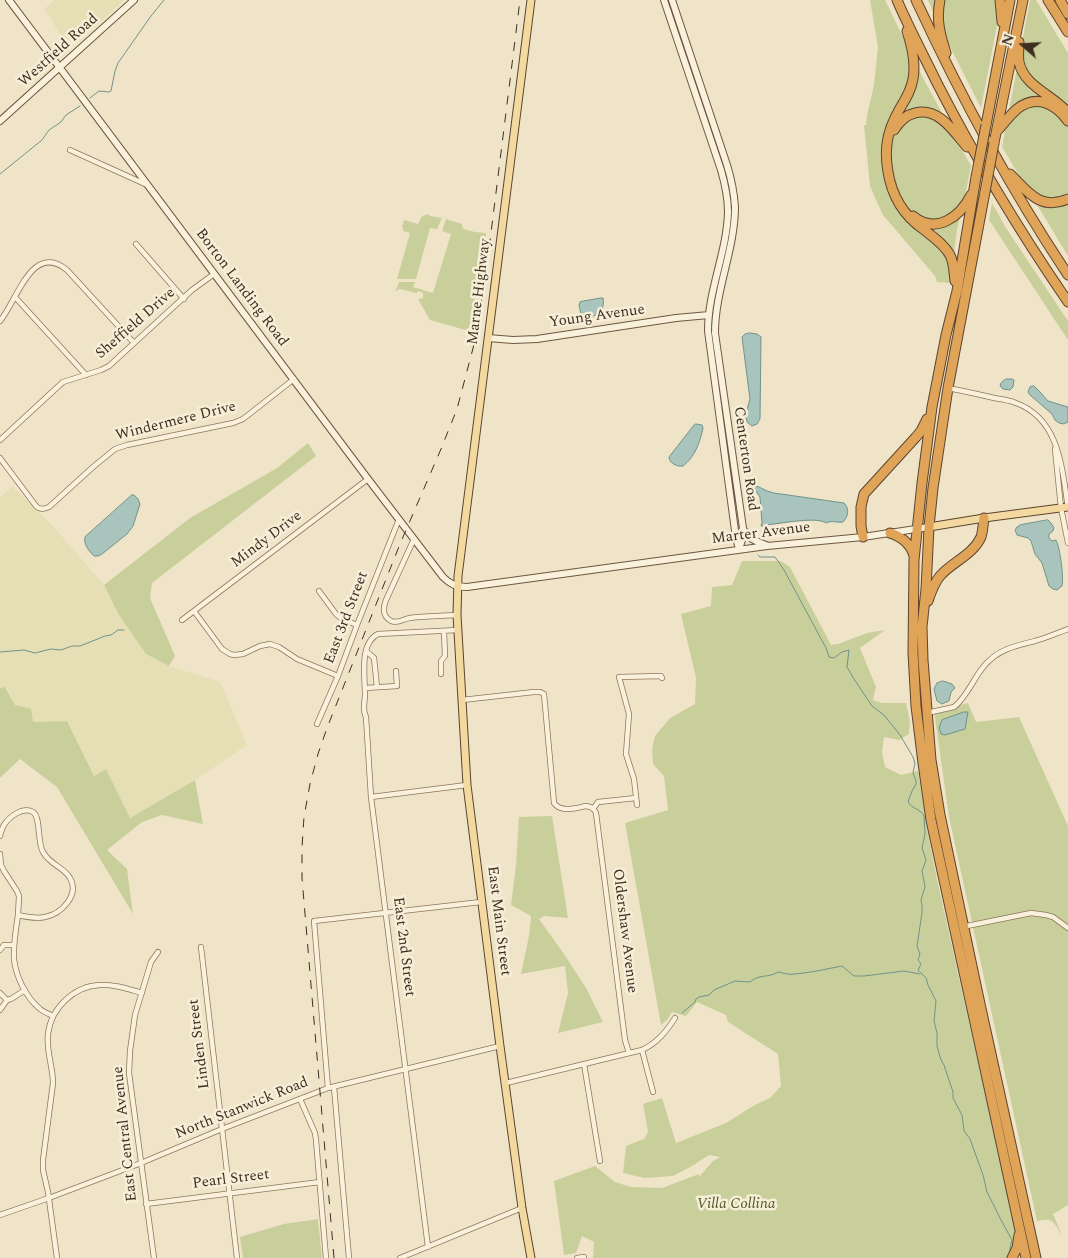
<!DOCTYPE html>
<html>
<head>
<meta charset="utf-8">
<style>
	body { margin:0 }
	#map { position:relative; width:1068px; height:1258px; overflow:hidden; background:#f0e4c8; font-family:Spectral,serif }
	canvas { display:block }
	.north { position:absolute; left:998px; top:20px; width:50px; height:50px; -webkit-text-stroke:4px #f7eed8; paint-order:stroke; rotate:289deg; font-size:14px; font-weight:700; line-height:20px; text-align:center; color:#3d2e20 }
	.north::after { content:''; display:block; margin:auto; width:18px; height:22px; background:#3d2e20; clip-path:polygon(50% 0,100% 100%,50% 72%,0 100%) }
</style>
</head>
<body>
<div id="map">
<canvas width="1068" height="1258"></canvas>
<div class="north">N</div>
</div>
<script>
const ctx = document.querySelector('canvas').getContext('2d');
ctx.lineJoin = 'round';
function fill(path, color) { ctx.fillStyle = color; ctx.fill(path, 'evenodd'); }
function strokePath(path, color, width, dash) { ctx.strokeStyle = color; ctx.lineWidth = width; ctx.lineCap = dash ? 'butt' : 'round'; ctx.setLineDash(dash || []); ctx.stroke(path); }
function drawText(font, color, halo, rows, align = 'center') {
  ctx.font = font + ' Spectral,serif'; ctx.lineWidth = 5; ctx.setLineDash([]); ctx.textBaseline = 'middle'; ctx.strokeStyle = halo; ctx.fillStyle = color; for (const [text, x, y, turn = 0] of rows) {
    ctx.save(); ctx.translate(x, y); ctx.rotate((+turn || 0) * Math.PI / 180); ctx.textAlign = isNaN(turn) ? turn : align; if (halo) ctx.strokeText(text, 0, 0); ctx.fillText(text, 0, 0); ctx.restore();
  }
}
fill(new Path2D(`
	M55 0H124L89 32 79 39 63 38 44 9Z
	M12 486 52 525 104 585 120 615 146 654 169 666 220 682 247 745 195 780 130 818 106 770 94 776 67 721 33 722 15 705 6 687 0 688V498Z`), '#e6deb5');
fill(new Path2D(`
	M870 0H885L923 78 971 166 963 206 957 230 950 283 937 282 935 276 883 215 876 200 870 186 864 125H866L867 115 874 85 878 47Z
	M928 0H1002L981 108 941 29Z
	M1030 0H1036L1068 53V256L1002 147Z
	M992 203 1006 228 1068 321V340L989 220Z
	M428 214 430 216 442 218 437 229 430 228 416 279H397L410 233 403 231V227H402L404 220 418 224 422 216Z
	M446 219 462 224 463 229 475 232 486 233 469 331 430 320 418 299 423 298V293L418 291 417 293 399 289 395 292 399 282H415L413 287 433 293 451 234 442 231Z
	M308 443 316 456 152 583 150 598 175 656 169 666 146 654 119 615 104 585 190 518 277 468Z
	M742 561H781L790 567 831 645 838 644 867 633 885 630 860 648 876 687 873 700 882 703H906L910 721 909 734 899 740 884 737 882 752 885 767 901 775 918 771 922 792 927 829 938 884 1016 1232 1015 1238 1007 1258H593L594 1242 582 1236 576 1253 564 1255 554 1181 595 1166 615 1182 631 1187 662 1188 699 1174V1177L713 1161 720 1157 709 1155 692 1166 673 1176 644 1178 623 1173 626 1146 644 1139 648 1132 643 1104 662 1098 676 1143 726 1123 753 1106 770 1098 781 1086 778 1054 728 1022 726 1015 697 1002 686 1016 672 1012 667 1020 661 1025 625 823 668 810 664 776 653 764 652 749 655 736 670 718 695 704 696 678 681 614 711 606 712 587 732 585Z
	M5 687 15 705 31 709 33 722 67 721 94 776 106 769 130 818 195 780 203 824 162 815 142 822 107 850 127 869 133 914 57 787 20 759 0 778V688Z
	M968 703 976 722 1019 717 1068 826V1205L1053 1214 1062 1235C1053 1222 1054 1217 1037 1221L949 817 934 711Z
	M552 816 568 918 544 916 539 919 564 954 586 988 603 1022 558 1033 568 993 565 966 521 974 529 936 531 916 511 905 516 865 519 817Z
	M318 1219 322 1258H243L240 1237 284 1224Z`), '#c9cf9b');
const water = new Path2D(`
	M601 298H603C605 308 600 314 591 317 587 318 586 320 583 317 580 314 580 308 579 305L580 302Z
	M750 333 757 334 761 337 760 419 757 424 752 426 747 422 746 418V413L750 399 742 337 745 334Z
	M1006 379H1012L1014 380 1013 387 1010 390 1003 389 1000 386 1001 383Z
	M1034 386 1040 392 1048 401 1068 407V422L1064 424 1059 423 1055 420 1052 414 1030 395 1028 392 1030 387Z
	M696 424 702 425 703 428C700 442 695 457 683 466 677 467 669 463 669 457L694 425Z
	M757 486 767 491 774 493 844 503C850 509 848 517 843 522 838 523 831 520 826 523 816 516 779 524 765 525L763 526H761L762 523 760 497 755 490Z
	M132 495H134L138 499 140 504 133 526 127 534 102 554 98 556H94C89 551 83 544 85 537Z
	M1048 520 1051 523 1054 528 1053 531 1049 534V538L1052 541 1056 540C1060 547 1064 578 1062 586L1057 590 1053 589 1049 586 1042 563 1035 554 1031 541 1028 538 1017 535 1015 530 1017 527 1020 525Z
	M943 681 952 684 955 688 951 692 949 701 942 704 937 701 934 689 937 683Z
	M964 712H968L965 729 945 735 941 734 939 728 942 720Z`);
fill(water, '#a9c4bc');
strokePath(water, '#6f938a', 1);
strokePath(new Path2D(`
	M90 98 99 91 109 92 111 91 115 71 118 63 151 16 164 0
	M0 174 42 140 49 130 61 122 66 115 80 106
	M758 555 760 557H775L784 570 826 648 829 657 834 658 842 652 849 650 847 667 854 679 872 706 884 715 900 735 913 757 915 763 913 773 916 781V784L912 791 908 802C912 809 921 809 924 816L925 834 922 848 926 860 922 871 925 887 921 900 922 905V913L917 946 920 954 918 960 921 964 918 970 926 978 928 985 936 1001 934 1021 937 1033V1046L941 1060 944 1065 953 1092V1098L962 1115 964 1131 970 1139 983 1175 987 1192 1001 1220 1012 1240 1010 1248V1253
	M0 652 24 650 35 653 51 649 61 650 72 646H80L105 636 111 635 118 630H124
	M682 1013 695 1002 696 999 699 997 709 995 714 990 735 981 750 982C758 974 769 978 778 972 783 973 789 975 794 974 810 973 826 969 842 966L854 976H864L904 971 920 974`), '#6f938a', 1);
const street = new Path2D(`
	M70 150 145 184
	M136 244 184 299
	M15 297 86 375
	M0 321C17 301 32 241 67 270L134 343
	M948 388C963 391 978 394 994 398 1001 399 1009 400 1016 403 1060 419 1062 469 1068 508
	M0 440 63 382 101 370 109 366 192 290 214 274
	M1055 449 1061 508 1068 543
	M0 458 36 506C40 510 44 509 49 507L93 467 115 449 127 445 233 423 243 419 294 379
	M414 539 386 600C383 608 382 616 391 621 398 624 403 619 410 618 425 616 441 616 457 615
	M319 591 336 614 342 619 357 625
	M194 611 222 649 230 654 234 655 243 654 260 646 270 644 279 647 297 659 338 676
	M182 620 368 479
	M366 651 374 658 377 687
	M441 674V661L445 656 444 631
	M365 688 397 686 396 671
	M462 700 534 692H540L544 694 554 803C561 813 576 808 586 806 591 807 594 808 596 813L625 1040 629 1053
	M927 713 954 707C967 697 973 679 984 666 997 650 1014 646 1035 641 1046 638 1057 633 1068 629
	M317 724 338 676 357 625 399 519
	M371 797 467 785
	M637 805 634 779 626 754 629 714 619 677 661 676 662 678
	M593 809 598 802 636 798
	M0 836C1 832 2 828 4 825 9 817 23 806 33 812 41 817 37 842 43 852 50 865 64 867 70 878 80 895 61 914 45 917 36 919 27 917 18 915L19 896 17 891 4 871 1 865 0 854
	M18 915C16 930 13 945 14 959 16 977 26 997 39 1008 43 1012 49 1014 53 1016
	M962 927 1031 913 1046 915 1053 917 1068 928
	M201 947 237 1258
	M0 950 4 945H14
	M0 993 7 1000 11 999 25 990
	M0 1010 7 1000
	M642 1050 653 1092
	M584 1064 600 1161
	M506 1083 642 1050C657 1043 666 1032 675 1018
	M334 1087 349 1258
	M328 1088 314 921 481 902
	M300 1099 315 1133 316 1140 326 1258
	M146 1204 320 1182
	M0 1215 49 1198 141 1163 222 1129 328 1088 500 1046
	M428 1247 371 797 366 717C362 710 365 702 365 694 365 677 359 643 378 634L458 630
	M57 1258 48 1192 43 1170V1160L53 1083C53 1067 46 1051 48 1034 51 1008 74 986 100 985 114 984 128 989 142 993
	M154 1258 129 1073 130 1051 135 1015 151 962 158 952
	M400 1258 522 1208
	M577 1258 584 1257`);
const secondary = new Path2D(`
	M9 0 368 479 443 577C450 584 456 587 467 587L767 546 863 537 929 527
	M664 0 721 170C725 184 728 197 728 212 727 252 708 290 708 331L736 538 739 549
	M672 0 727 165C731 178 734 192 735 207 735 249 715 290 715 333L743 528 742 540 739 549
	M0 121 134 0
	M488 338 513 340 537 339 676 318 709 315
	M743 529C750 540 754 540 766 545`);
const primary = new Path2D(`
	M531 0 458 576 457 615 467 785 500 1046 522 1208 531 1258
	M929 527 984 518 1068 507`);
const highway = new Path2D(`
	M897 0C909 28 924 56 937 83 976 159 1020 232 1068 302
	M916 0C960 95 1010 188 1068 275
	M940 0C936 19 940 35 946 53
	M1000 0 1002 22
	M1048 0 1068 32
	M1060 0 1068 14
	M907 31C912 46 916 63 913 79 911 91 905 100 899 110 887 131 884 149 888 172 892 196 903 215 923 229 933 237 944 244 950 255 954 263 954 273 955 281
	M1019 42C1019 49 1018 56 1019 62 1024 87 1054 95 1068 113
	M986 125 1010 0
	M894 130C899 122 905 115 915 113 939 107 954 132 967 147
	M998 130C1004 123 1010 115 1017 109 1036 94 1055 103 1068 121
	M994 143 1023 0
	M1010 174C1028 192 1040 211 1068 199
	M976 177 957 291 946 335 932 407 922 483 914 560 913 653 916 706 923 763 931 820 1026 1258
	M985 192 948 388 933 488 929 527 926 589 922 627 923 660 931 760 940 815 980 1004 1036 1258
	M913 216C936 235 960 217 971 195
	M890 533C902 537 911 544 914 556
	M863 537 861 526V507L864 494 916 437 921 431 927 419
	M928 601C931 592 934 583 940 576 952 562 973 555 981 537 983 531 983 524 984 518
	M1012 1258 1017 1248 1019 1235`);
strokePath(street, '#8d765c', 6);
strokePath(secondary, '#6f573f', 8);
strokePath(primary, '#5b4430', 9);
strokePath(highway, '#5b4430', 11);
strokePath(street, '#faf1dc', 4.5);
strokePath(secondary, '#faf1dc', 6);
strokePath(primary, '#f3d9a0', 7);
strokePath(highway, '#e0a458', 9);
strokePath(new Path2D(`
	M334 1258 302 878V847L304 817 310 784 318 754 327 728 400 544 441 449 457 409 476 337 487 265 520 0`), '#3d2e20', 1, [9, 9]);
const highwayBridge = new Path2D(`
	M976 177 986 125
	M985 192 994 143`);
strokePath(highwayBridge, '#5b4430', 11, []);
strokePath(highwayBridge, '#e0a458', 9);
drawText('15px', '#3d2e20', '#f7eed8', [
	["Westfield Road",59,51,-42],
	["Borton Landing Road",241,288,53],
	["Marne Highway",480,292,-83],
	["Young Avenue",597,317,-8],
	["Sheffield Drive",136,324,-41],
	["Windermere Drive",176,422,-14],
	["Centerton Road",745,459,82],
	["Marter Avenue",761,534,-7],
	["Mindy Drive",267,540,-37],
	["East 3rd Street",347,618,-69],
	["East Main Street",498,921,83],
	["Oldershaw Avenue",624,931,83],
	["East 2nd Street",403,947,83],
	["Linden Street",200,1044,-97],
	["North Stanwick Road",242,1109,-22],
	["East Central Avenue",126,1134,-96],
	["Pearl Street",231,1180,-7]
]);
drawText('italic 15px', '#4d5a26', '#f7eed8', [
	["Villa Collina",736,1205]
]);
</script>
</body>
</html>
